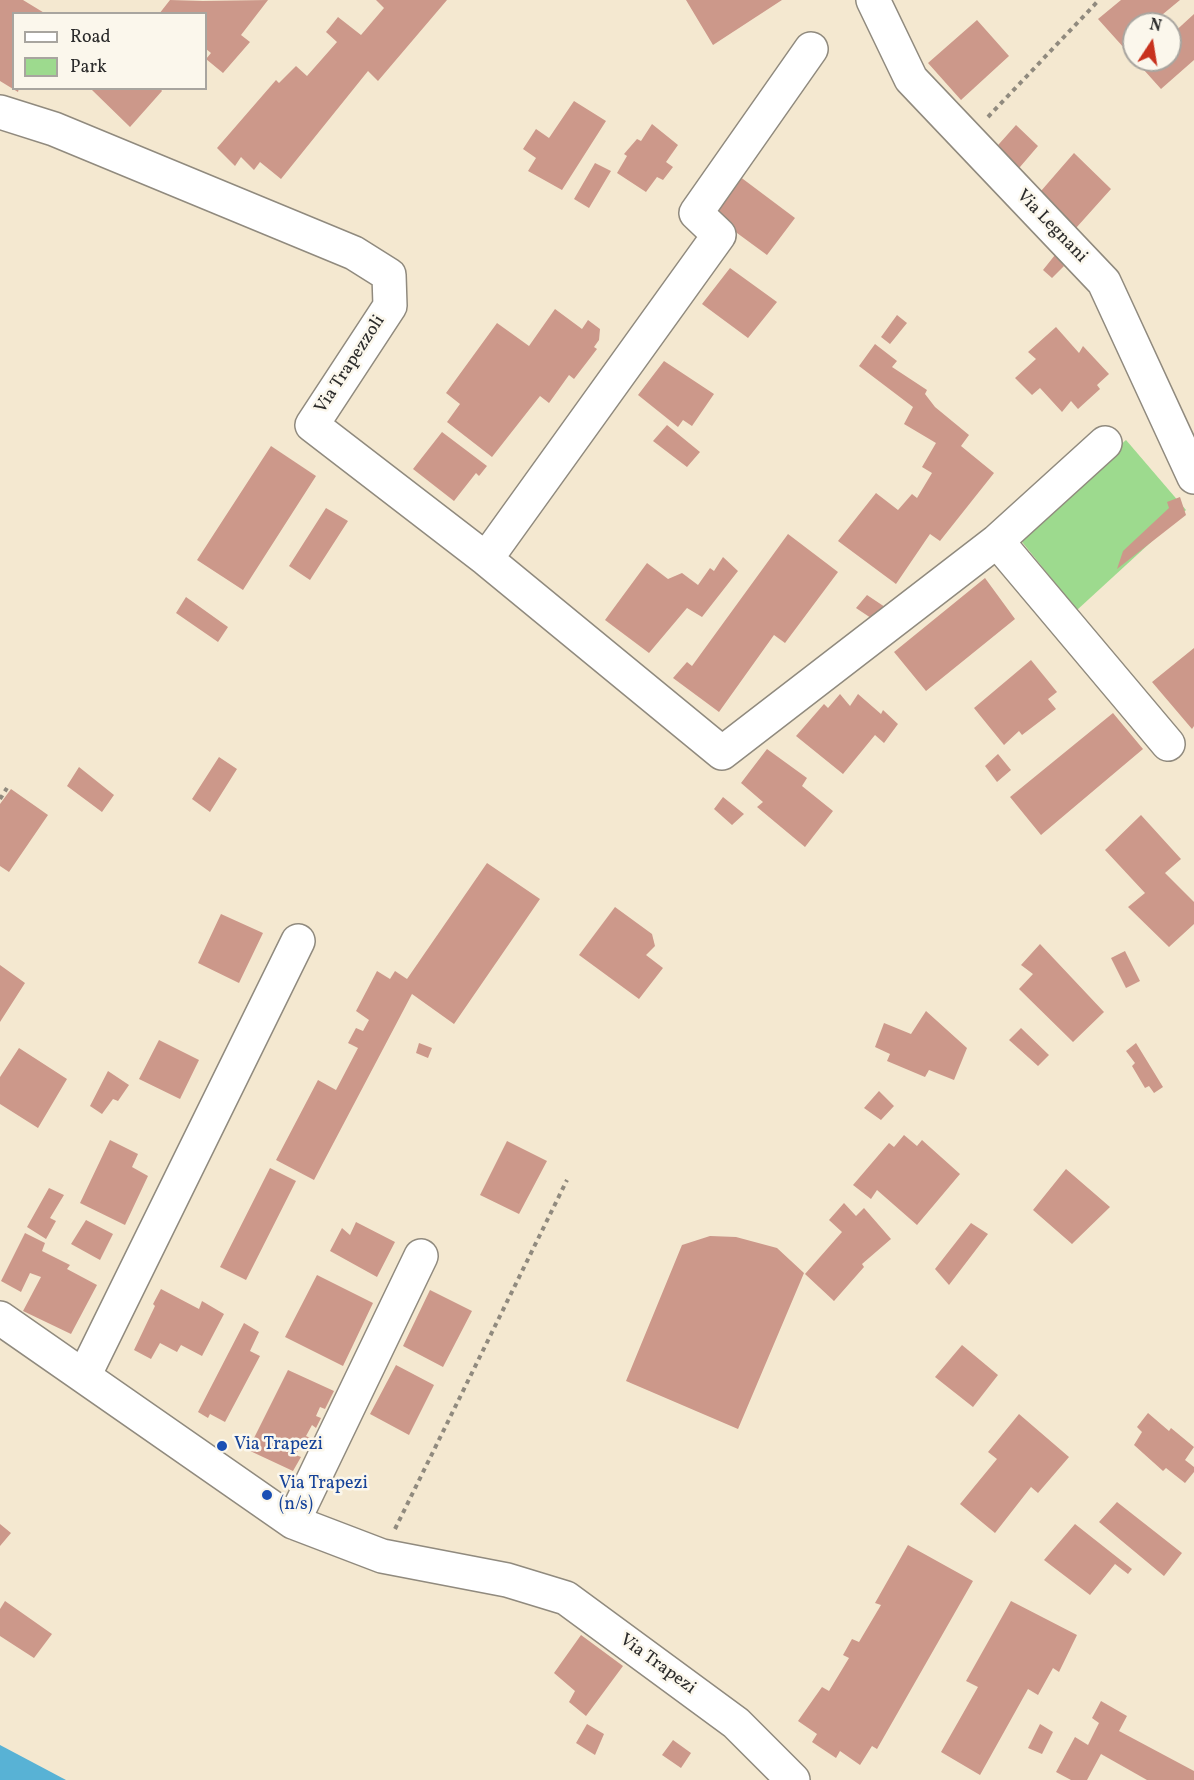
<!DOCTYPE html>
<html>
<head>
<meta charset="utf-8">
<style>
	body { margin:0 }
	#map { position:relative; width:1194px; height:1780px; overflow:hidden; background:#f4e8d0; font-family:Vollkorn,serif }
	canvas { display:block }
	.legend { position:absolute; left:12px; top:12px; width:195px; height:78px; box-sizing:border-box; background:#fbf7ec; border:2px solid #a8a59f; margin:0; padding:8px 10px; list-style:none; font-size:18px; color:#2b2b2b }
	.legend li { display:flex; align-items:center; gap:12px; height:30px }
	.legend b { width:30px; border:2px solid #a8a59f }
	.north { position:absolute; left:1122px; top:12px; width:60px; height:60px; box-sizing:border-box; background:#fbf7ec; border:2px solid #a8a59f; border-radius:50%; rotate:12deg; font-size:16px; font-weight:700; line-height:24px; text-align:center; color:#2b2b2b }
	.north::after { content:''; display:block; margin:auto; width:21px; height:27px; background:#c8321e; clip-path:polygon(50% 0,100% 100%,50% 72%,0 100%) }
</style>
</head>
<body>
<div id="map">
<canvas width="1194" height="1780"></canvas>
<ul class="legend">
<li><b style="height:8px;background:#fff"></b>Road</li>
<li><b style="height:16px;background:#9dda8e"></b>Park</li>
</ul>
<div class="north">N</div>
</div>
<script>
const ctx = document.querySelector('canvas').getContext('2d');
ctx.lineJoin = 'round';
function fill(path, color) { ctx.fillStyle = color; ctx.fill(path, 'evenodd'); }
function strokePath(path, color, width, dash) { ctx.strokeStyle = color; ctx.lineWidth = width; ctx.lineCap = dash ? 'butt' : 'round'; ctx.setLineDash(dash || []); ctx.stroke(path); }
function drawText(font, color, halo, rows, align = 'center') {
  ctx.font = font + ' Vollkorn,serif'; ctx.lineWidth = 5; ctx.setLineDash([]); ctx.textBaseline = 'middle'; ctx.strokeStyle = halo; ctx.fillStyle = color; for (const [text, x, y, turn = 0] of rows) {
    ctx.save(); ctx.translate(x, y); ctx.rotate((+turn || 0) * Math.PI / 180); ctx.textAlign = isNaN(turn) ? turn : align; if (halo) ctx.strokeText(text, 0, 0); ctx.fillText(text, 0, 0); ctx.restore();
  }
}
fill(new Path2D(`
	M1126 440 1186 510 1077 610 1018 537Z`), '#9dda8e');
fill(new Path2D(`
	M0 1745 66 1780H0Z`), '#58b2d5');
fill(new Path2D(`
	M0 0H23L46 14H14V88H19L18 92 0 81Z
	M170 0 203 1 268 0 241 35 250 42 223 73 206 59 211 53 206 49V14H159Z
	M376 0H447L378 81 368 71 281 179 260 162 254 170 241 157 235 166 217 148 276 80 279 83 296 66 307 76 337 42 326 32 338 17 361 35 384 8Z
	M686 0H782L713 45Z
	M1121 0H1180L1151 24H1134V59L1098 19Z
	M1194 14V60L1161 89 1135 60H1170V36Z
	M977 20 1009 56 961 100 928 63Z
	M94 88H160L162 91 130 127 92 90Z
	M574 101 606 121 562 190 528 171 536 158 523 149 536 129 549 138Z
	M652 124 678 145 666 162 673 167 663 180 657 177 646 192 617 173 627 156 624 154 637 139 641 141Z
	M1016 125 1038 146 1014 174 991 153Z
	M1074 153 1111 189 1076 228 1041 191Z
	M595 163 611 171 589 208 574 199Z
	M735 173 795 218 767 255 707 211Z
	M1055 255 1064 266 1052 278 1043 270Z
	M730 268 777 302 748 338 702 304Z
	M555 309 582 329 588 320 600 329 599 340 594 347 597 349 574 379 569 375 549 403 540 396 492 457 447 422 460 404 446 393 497 323 529 346Z
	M897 315 907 323 890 344 881 337Z
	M1056 327 1079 353 1083 346 1109 374 1097 385 1100 389 1078 409 1071 401 1062 412 1040 388 1032 395 1015 378 1036 359 1028 352Z
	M875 344 897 361 892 367 927 390 925 394 935 407 969 435 961 446 994 473 940 541 930 534 896 584 838 541 876 493 898 510 912 494 917 498 932 473 922 467 936 443 904 424 913 407 859 366Z
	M664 361 714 394 692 426 683 420 678 427 638 395Z
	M667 425 700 452 687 467 653 441Z
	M442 432 487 466 479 476 476 473 454 501 413 469Z
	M271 446 316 476 243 590 197 560Z
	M1180 497 1186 515 1117 569 1123 551 1169 508 1167 502Z
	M326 508 348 521 310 580 289 566Z
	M788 534 838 572 785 643 774 635 719 712 673 678 687 662 692 666Z
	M723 557 738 571 702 617 687 608 649 653 605 620 647 563 668 579 682 573 698 585 710 568 714 571Z
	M985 578 1015 619 926 691 894 652Z
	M867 595 885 607 871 618 856 608Z
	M186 597 228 627 218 642 176 613Z
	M1194 648V726L1192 729 1152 682Z
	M1031 660 1057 692 1048 699 1056 709 1022 735 1019 731 1004 745 974 708Z
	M840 694 850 706 858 694 881 714 883 710 898 724 884 743 875 735 843 774 796 736 824 704 828 708Z
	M1113 713 1143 749 1041 835 1010 797Z
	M767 749 807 778 802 786 833 811 805 847 757 807 763 802 741 783Z
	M998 754 1011 770 997 782 985 766Z
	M219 757 237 769 210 812 192 799Z
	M79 767 114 795 102 812 67 786Z
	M11 789 48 815 9 872 0 866V804Z
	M723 797 744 814 732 825 714 809Z
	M1141 815 1181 859 1165 873 1194 902V924L1169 947 1128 907 1145 893 1105 850Z
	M487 863 540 899 454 1024 412 994 314 1180 276 1160 318 1080 336 1090 358 1048 348 1043 356 1028 363 1031 369 1020 356 1011 377 971 390 979 395 971 407 979Z
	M615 907 652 934 655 946 646 955 663 968 639 999 579 955Z
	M221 914 263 933 239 983 198 963Z
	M1040 944 1104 1012 1073 1042 1019 989 1033 974 1021 965Z
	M1125 951 1140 981 1126 988 1111 958Z
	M0 965 25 983 0 1022Z
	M926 1011 967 1048 954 1080 929 1070 925 1077 887 1061 890 1054 875 1047 884 1023 911 1034Z
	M1021 1028 1049 1055 1038 1066 1009 1040Z
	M159 1040 199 1060 180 1099 139 1079Z
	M419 1043 432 1048 428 1058 416 1053Z
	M1136 1043 1163 1087 1154 1093 1149 1086 1145 1088 1132 1066 1135 1063 1126 1051Z
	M19 1048 67 1079 38 1128 0 1104V1077Z
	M108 1071 129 1085 118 1101 113 1099 102 1114 90 1106Z
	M879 1091 894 1106 881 1120 864 1108Z
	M904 1135 917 1146 922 1140 960 1174 917 1225 877 1190 871 1199 853 1185 889 1143 894 1147Z
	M110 1140 138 1154 132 1167 148 1176 125 1225 80 1203Z
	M507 1141 547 1161 519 1214 480 1195Z
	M270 1168 296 1181 246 1280 220 1267Z
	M1066 1169 1110 1207 1072 1244 1033 1210Z
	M49 1188 64 1195 50 1218 56 1221 46 1239 27 1227Z
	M844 1203 856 1216 864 1208 891 1239 862 1264 864 1267 834 1301 805 1274 842 1232 829 1220Z
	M86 1220 113 1234 100 1260 71 1244Z
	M356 1222 395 1242 377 1277 330 1251 342 1228 350 1235Z
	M971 1223 988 1234 949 1285 935 1269Z
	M25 1233 45 1243 42 1251 70 1265 67 1269 97 1285 71 1334 23 1311 41 1277 30 1273 21 1292 1 1281Z
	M710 1236 736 1237 777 1248 804 1273 738 1429 626 1381 682 1245Z
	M317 1275 373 1303 343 1366 285 1337Z
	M161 1289 199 1309 202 1301 224 1314 202 1356 181 1345 177 1352 160 1343 151 1359 134 1350 155 1306 153 1304Z
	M430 1290 472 1311 443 1367 403 1346Z
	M244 1323 259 1332 250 1351 260 1356 225 1422 210 1414 208 1418 198 1412Z
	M962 1345 998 1375 973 1407 935 1377Z
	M396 1365 434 1385 409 1435 370 1414Z
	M288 1370 334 1391 325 1409 320 1407 316 1416 321 1418 316 1428 312 1425 306 1436 310 1438 306 1447 301 1444 296 1455 301 1457 293 1471 248 1450Z
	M1148 1413 1169 1431 1171 1428 1194 1447 1185 1460 1194 1467V1472L1185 1483 1166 1468 1163 1471 1134 1445 1142 1432 1137 1427Z
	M1019 1414 1069 1457 1038 1493 1031 1487 995 1533 960 1504 997 1459 988 1452Z
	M1117 1502 1182 1553 1164 1576 1099 1522Z
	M0 1524 11 1533 0 1546Z
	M1075 1524 1132 1569 1128 1574 1115 1564 1090 1595 1044 1560Z
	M908 1545 973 1581 877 1749 872 1746 860 1765 840 1751 836 1758 812 1742 817 1734 798 1721 822 1687 829 1691 849 1658 843 1655 852 1639 859 1642 881 1605 875 1603Z
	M5 1601 52 1634 34 1658 0 1636V1609Z
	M1011 1601 1077 1635 1059 1672 1053 1668 1038 1695 1028 1689 980 1775 941 1752 978 1687 966 1681Z
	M581 1635 623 1666 586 1716 569 1702 575 1691 554 1673Z
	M1101 1701 1127 1716 1119 1731 1194 1771V1780H1147L1101 1754 1087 1780H1071L1056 1772 1075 1737 1088 1745 1099 1723 1092 1718Z
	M587 1724 604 1734 595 1755 576 1743Z
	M1040 1724 1053 1732 1042 1754 1028 1748Z
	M673 1740 691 1753 681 1768 662 1755Z`), '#cc988a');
const minor = new Path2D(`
	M873 0 911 79 1104 282 1194 477
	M0 112 54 129 354 253 389 275 390 306 312 425 486 559 722 753 997 541 1105 443
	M997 541 1168 744
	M486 559 719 235 696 213 811 49
	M0 1318 293 1522 382 1556 507 1580 566 1598 736 1723 793 1780
	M84 1376 298 941
	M293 1522 421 1256`);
strokePath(minor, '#908a7e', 36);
strokePath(new Path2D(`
	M988 117 1099 0
	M0 799 7 788
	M395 1529 567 1180`), '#908a7e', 4, [4.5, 4.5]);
strokePath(minor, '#fff', 33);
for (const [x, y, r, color] of [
	[222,1446,6,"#1a4fb4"],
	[267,1495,6,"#1a4fb4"]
]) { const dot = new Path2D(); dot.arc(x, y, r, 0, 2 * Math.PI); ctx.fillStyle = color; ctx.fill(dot); strokePath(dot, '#fbf7ec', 2); }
drawText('18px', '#2b2b2b', '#fbf7ec', [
	["Via Legnani",1051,227,46],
	["Via Trapezzoli",351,365,-57],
	["Via Trapezi",657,1665,36]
]);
drawText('18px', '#164399', '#fbf7ec', [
	["Via Trapezi",234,1446],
	["Via Trapezi",279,1485],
	["(n/s)",279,1506]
], 'left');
</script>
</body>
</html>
